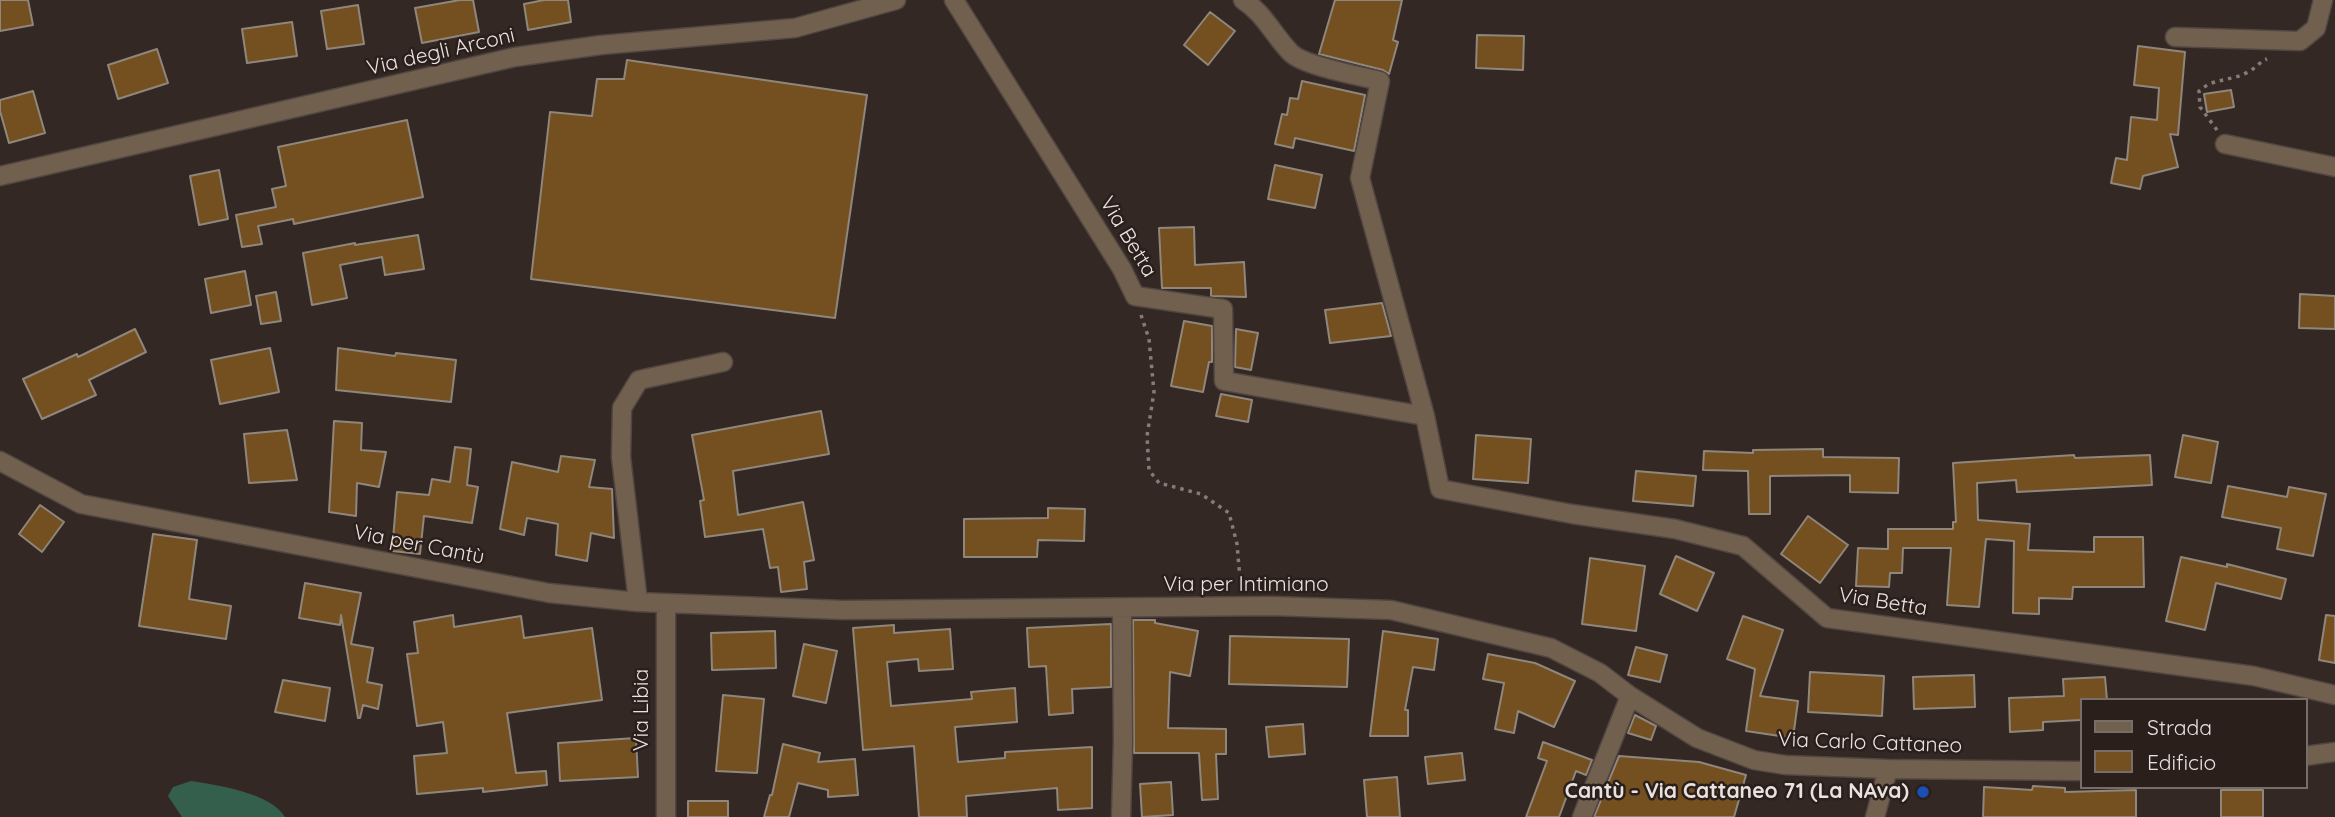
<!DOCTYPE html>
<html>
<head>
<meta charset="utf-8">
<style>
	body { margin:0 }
	#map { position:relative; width:2335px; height:817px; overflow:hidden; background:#342824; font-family:Quicksand,sans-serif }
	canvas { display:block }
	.legend { position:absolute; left:2080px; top:698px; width:228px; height:91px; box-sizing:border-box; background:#2a1f1b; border:2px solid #776d69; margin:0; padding:9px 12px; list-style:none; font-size:21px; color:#eae2df }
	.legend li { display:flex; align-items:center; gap:14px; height:35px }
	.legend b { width:35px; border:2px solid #776d69 }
</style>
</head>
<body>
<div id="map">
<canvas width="2335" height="817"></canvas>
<ul class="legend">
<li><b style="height:9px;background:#71604e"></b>Strada</li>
<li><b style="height:19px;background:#744f20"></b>Edificio</li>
</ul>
</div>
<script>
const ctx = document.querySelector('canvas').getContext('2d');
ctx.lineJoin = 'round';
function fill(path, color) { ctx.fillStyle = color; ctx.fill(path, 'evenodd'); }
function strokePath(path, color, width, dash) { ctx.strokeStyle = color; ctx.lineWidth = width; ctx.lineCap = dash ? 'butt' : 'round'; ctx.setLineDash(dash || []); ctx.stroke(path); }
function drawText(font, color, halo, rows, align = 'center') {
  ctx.font = font + ' Quicksand,sans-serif'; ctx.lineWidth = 5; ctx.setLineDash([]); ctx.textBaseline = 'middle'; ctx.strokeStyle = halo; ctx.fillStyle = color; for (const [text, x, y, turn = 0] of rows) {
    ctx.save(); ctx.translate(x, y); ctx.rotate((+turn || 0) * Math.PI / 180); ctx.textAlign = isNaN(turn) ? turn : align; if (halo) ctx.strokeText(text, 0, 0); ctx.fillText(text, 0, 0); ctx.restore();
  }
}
fill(new Path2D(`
	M191 781C217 785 271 793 285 817H182L168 796 173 787Z`), '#355f4d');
const building = new Path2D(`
	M0 0H28L33 25 0 31Z
	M460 0H473L479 32 422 43 415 8Z
	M544 0H568L571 22 528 30 524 4Z
	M1335 0H1402L1393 40 1398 42 1389 74 1383 70 1319 54Z
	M358 5 364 44 327 49 321 11Z
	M1210 12 1235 31 1208 65 1184 45Z
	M292 22 297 56 247 63 242 29Z
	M1477 35 1524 36 1523 70 1476 68Z
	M2138 46 2185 52 2178 135 2170 134 2178 167 2143 176 2140 189 2111 183 2116 158 2127 160 2131 117 2157 120 2159 88 2134 85Z
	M157 49 168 83 118 99 108 65Z
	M627 60 867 95 835 318 531 279 550 112 592 116 597 79H624Z
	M1302 81 1365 95 1354 151 1295 138 1293 148 1275 144 1282 114 1287 115 1290 98 1298 99Z
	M2231 90 2234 107 2207 112 2204 94Z
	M33 91 45 133 9 143 0 111V100Z
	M407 120 423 197 294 224 293 219 258 226 262 244 242 247 236 215 276 207 272 189 286 186 278 147Z
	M1275 165 1322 175 1315 208 1268 199Z
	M219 170 228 219 199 225 190 176Z
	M1194 227 1195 265 1244 262 1246 297 1211 296V288H1162L1159 228Z
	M418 235 424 269 385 275 382 257 340 265 347 298 312 305 303 253 355 243V245Z
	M245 271 251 305 211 313 205 279Z
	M276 292 281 321 261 324 256 296Z
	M2300 294 2335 296V329L2299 328Z
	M1382 303 1391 336 1330 343 1325 310Z
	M1184 321 1212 326V362H1209L1203 392 1171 386Z
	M135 329 146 352 89 380 96 395 42 419 23 379 77 354 78 357Z
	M1236 329 1258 333 1251 370 1235 367Z
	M270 348 279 392 220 404 211 360Z
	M338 348 395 356 396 353 456 360 451 402 336 390Z
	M1221 394 1252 400 1248 422 1216 416Z
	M821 411 829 454 733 471 738 515 803 502 814 560 804 562 807 589 781 592 778 567 770 568 763 529 705 537 700 501 704 500 692 435Z
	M334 421 362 423 361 450 386 452 379 487 357 483 356 516 329 512Z
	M287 430 297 480 249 483 244 434Z
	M1476 435 1531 439 1528 483 1473 479Z
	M2183 435 2218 442 2211 483 2175 477Z
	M455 447 471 449 467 485 478 487 472 523 424 516 420 554 392 551 397 492 429 495 432 479 450 482Z
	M1823 449V457L1899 458 1898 493 1850 492V475L1770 476V514H1749L1748 471 1703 470 1704 451 1753 453V450Z
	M2074 455 2075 458 2150 455 2152 485 2017 492 2016 480 1977 483 1978 520 2030 524 2028 550 2094 552V537H2143L2144 587H2073L2072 599 2039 598V614L2013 613 2014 541 1986 539 1979 607 1947 605 1951 548H1903L1902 573H1890L1889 587 1856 586 1858 548 1888 549V529H1953V522H1956L1953 463Z
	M561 456 595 460 589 487 612 489 614 538 591 533 587 561 556 555 558 524 527 518 524 535 500 529 512 462 558 472Z
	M1636 471 1696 476 1693 506 1633 501Z
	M2228 486 2287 497 2289 487 2326 494 2313 556 2277 549 2281 528 2222 517Z
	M40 505 64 522 42 552 19 534Z
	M1048 508 1085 509 1084 541 1038 540 1037 557H964V519L1048 518Z
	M1808 516 1848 545 1820 583 1781 554Z
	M153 534 197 540 189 599 231 606 226 639 139 626Z
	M1676 556 1714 573 1697 611 1660 594Z
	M2181 557 2227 567V564L2286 579 2281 599 2216 583 2205 630 2166 621Z
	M1590 558 1645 566 1636 631 1582 624Z
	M305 583 361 593 351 644 373 648 367 682 382 685 378 709 363 705 360 718H358L341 615 340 625 299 618Z
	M453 615 454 627 521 616 524 638 592 628 602 700 507 713 516 773 546 771 547 785 483 792V788L417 794 414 756 447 753 443 722 417 726 407 654 418 653 414 622Z
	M2326 615 2335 616V663L2319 660Z
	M1743 616 1783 630 1760 696 1798 701 1793 738 1746 731 1755 669 1727 659Z
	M1133 620H1155V623L1198 631 1190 676 1170 672 1168 728 1226 729V754H1216L1218 799 1202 800 1199 753H1134Z
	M1111 624V687L1072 689 1073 713 1049 715 1046 666 1029 667 1027 628Z
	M894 625V633L950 629 953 669 919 671 918 659 887 662 891 706 972 699 971 692 1015 688 1017 722 955 727 958 762 1005 758V752L1092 747V808L1058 810 1057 788 966 796 967 817H919L914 746 863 750 853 628Z
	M775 631 776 668 712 670 711 633Z
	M1383 631 1438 639 1434 670 1413 667 1405 710H1408V736H1370Z
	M1230 636 1349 639 1347 687 1229 684Z
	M804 644 837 651 826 703 793 696Z
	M1636 647 1667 655 1660 682 1628 675Z
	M1488 654 1535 663 1575 681 1554 727 1518 711 1514 733 1495 729 1504 683 1483 679Z
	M1810 672 1884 676 1882 716 1808 712Z
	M1974 675 1975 707 1914 709 1913 677Z
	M2105 677 2107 700H2081V720L2043 722V730L2010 732 2009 698 2064 696 2063 679Z
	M283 680 330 688 325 721 275 712Z
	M723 695 764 699 757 773 716 771Z
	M1635 715 1656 726 1651 740 1628 733Z
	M1303 724 1305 754 1269 757 1266 727Z
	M636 738 638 777 560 781 558 743Z
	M1543 742 1592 760 1586 775 1576 771 1559 817H1526L1547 761 1538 758Z
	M783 744 820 753 818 762 855 759 858 795 828 797V790L798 783 789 817H764L770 795H772Z
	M1462 753 1465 780 1428 784 1425 757Z
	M1619 756 1699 762 1746 775 1734 817H1594Z
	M1397 777 1400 817H1367L1364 780Z
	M1171 782 1173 815 1142 817 1140 784Z
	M2033 786 2065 788V792L2136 790V817H1983L1984 787 2032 790Z
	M2221 790H2263V817H2221Z
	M688 801H728V817H688Z`);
fill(building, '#744f20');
strokePath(building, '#8f867c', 2);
const minor = new Path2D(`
	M954 0 1122 269 1135 296 1223 309 1224 381 1425 416
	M1243 0C1264 13 1274 36 1291 53 1304 66 1360 76 1380 81L1360 178 1425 416 1440 489 1572 514 1675 529 1743 546 1827 618 2254 676 2335 695
	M2175 37 2300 41 2316 28 2323 0
	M2225 144 2335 167
	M0 176 515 57 601 45 795 28 896 0
	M0 461 81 504 549 593 638 602 843 610 1272 606 1391 610 1551 648 1600 673 1630 696 1697 738 1754 760 1785 765 1888 769 2081 771
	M638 602 621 457 622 408 639 380 723 362
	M2305 756 2335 752
	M666 817V604
	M1121 817 1123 742 1122 608
	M1582 817 1630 696
	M1875 817 1888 769`);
strokePath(minor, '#514642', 21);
strokePath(new Path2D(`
	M2217 130 2200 107 2199 91C2215 77 2230 82 2248 72 2255 69 2259 62 2267 59
	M1141 315 1149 339 1154 392 1147 436 1149 470 1159 483 1201 494 1229 513 1237 544 1241 590`), '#857b78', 3.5, [3.5, 5]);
strokePath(minor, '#71604e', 18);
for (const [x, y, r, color] of [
	[1923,792,7,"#1a4fb4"]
]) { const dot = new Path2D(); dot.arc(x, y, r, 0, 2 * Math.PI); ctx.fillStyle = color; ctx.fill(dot); strokePath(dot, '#2a1f1b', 2.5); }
drawText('21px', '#eae2df', '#2a1f1b', [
	["Via degli Arconi",441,52,-13],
	["Via Betta",1128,237,59],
	["Via per Cantù",419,545,11],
	["Via per Intimiano",1246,585],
	["Via Betta",1883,602,9],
	["Via Libia",642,710,-90],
	["Via Carlo Cattaneo",1870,743,2]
]);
drawText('bold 21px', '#eae2df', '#2a1f1b', [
	["Cantù - Via Cattaneo 71 (La NAva)",1909,792]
], 'right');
</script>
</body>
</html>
